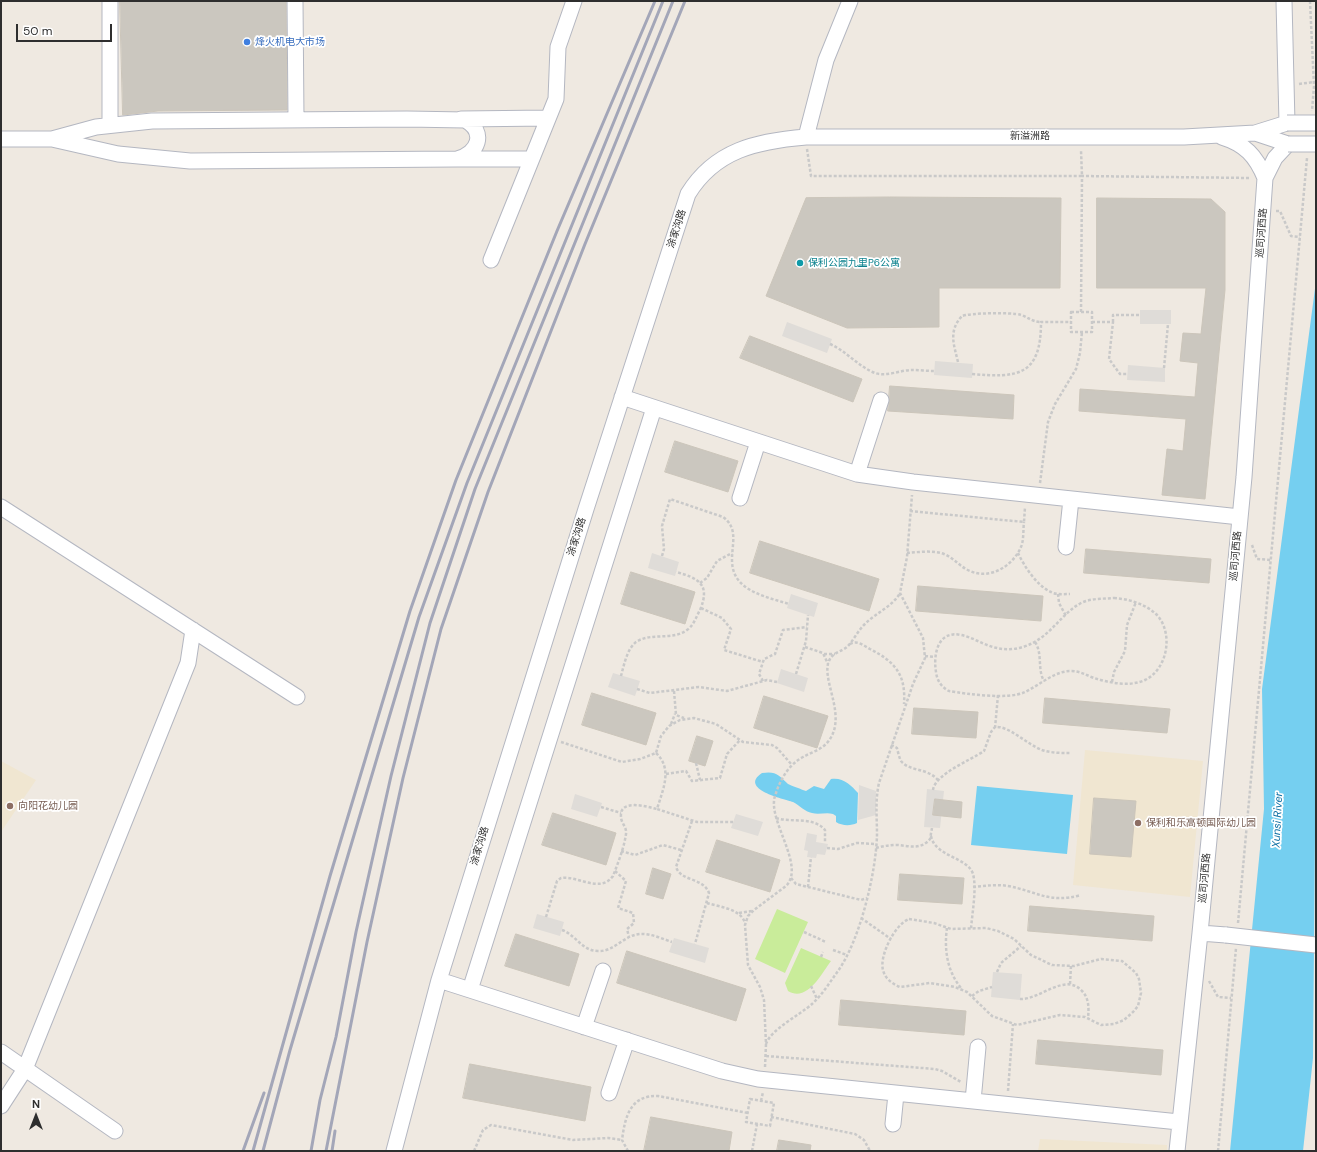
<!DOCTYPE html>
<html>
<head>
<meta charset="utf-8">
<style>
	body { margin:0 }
	#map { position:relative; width:1317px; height:1152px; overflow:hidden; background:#efe9e1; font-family:"DM Sans",sans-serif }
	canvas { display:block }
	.frame { position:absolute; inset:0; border:2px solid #2e2e2e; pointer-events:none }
	.north { position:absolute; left:16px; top:1096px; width:40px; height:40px; -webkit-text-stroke:3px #fff; paint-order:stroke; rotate:0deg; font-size:11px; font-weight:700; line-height:16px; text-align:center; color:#2e2e2e }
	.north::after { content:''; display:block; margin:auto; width:14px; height:18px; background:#2e2e2e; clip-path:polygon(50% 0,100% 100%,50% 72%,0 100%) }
	.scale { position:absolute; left:16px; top:24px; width:96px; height:18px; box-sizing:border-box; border:2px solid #2e2e2e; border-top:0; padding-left:5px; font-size:12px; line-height:14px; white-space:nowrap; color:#2e2e2e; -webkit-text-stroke:3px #fff; paint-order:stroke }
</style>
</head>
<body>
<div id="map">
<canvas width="1317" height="1152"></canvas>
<div class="frame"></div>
<div class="north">N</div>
<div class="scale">50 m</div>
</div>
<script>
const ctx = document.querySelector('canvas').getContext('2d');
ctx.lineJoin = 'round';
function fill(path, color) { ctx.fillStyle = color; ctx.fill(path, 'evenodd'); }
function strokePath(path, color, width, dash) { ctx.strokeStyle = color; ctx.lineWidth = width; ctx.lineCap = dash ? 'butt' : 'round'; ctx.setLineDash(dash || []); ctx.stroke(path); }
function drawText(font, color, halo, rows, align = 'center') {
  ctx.font = font + ' "DM Sans","Noto Sans SC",sans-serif'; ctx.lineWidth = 3.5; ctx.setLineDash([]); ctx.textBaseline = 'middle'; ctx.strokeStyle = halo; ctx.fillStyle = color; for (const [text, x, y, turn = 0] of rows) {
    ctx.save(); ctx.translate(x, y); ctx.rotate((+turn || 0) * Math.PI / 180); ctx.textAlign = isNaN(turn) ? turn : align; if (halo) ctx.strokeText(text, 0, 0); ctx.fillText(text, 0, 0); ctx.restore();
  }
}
fill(new Path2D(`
	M1085 750 1203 761 1190 897 1073 885Z
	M1 761 36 780 1 832Z
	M1040 1139 1167 1145V1151H1038Z`), '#f0e6d1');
fill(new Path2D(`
	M777 909 808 922 785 973 755 959Z
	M801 948 831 961C822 973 807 1003 788 991L785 983Z`), '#c9ec9a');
fill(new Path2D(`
	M1140 310H1171V324H1140Z
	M787 322 832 339 827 353 782 336Z
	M935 361 973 364 972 378 934 375Z
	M1128 365 1165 368V382L1127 380Z
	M652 553 679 562 675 576 648 568Z
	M791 594 818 603 814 617 787 608Z
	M781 669 808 678 804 692 777 683Z
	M613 673 640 681 635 696 608 687Z
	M859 785 876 791V815L858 820Z
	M927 789 944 791 940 828 924 827Z
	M575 794 602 803 597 817 571 809Z
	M736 814 763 822 758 836 731 828Z
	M807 833 817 835 816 842 828 844 825 855 817 854 816 858 807 857 808 851 804 850Z
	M537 914 564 922 560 936 533 928Z
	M674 938 709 948 705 963 669 952Z
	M993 972 1022 974 1020 1000 991 997Z`), '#dfdcd8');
fill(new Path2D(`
	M1316 281V724L1313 1058 1303 1151H1230L1264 809 1262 689Z
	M762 773C777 771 778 775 788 784 790 785 803 790 806 791L814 786 824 789 831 779C843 777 851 785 858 793L857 823C851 826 842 826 836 822V816L833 814C826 812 819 815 812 813 805 812 799 805 793 802 784 799 738 789 762 773Z
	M977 786 1073 795 1067 854 971 845Z`), '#75cff0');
const building = new Path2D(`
	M120 1H286L287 110 158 111 123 115Z
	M890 197 1061 198 1060 288H939V327L847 328 766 296 806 198Z
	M1097 198 1211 199 1225 212V290L1205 499 1162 495 1167 449 1183 451 1186 419 1079 411 1080 389 1195 397 1198 363 1180 361 1183 333 1201 334 1206 288H1097Z
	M750 336 862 379 853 402 740 358Z
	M890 386 1014 395 1013 419 888 411Z
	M675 441 738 461 728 492 665 472Z
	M760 541 879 579 869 611 750 573Z
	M1086 549 1211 559 1209 583 1084 573Z
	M631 572 695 592 685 624 621 604Z
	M918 586 1043 596 1041 621 916 611Z
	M592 693 656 713 646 745 582 725Z
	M764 696 828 716 817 748 754 728Z
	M1045 698 1170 709 1167 733 1043 723Z
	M914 708 978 712 976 738 912 734Z
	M697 736 713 741 705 766 689 761Z
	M1094 798 1136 801 1131 857 1090 854Z
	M935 799 962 802 961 818 933 815Z
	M553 813 616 833 606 865 542 845Z
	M717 840 780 860 770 892 706 872Z
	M653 868 671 874 663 899 646 894Z
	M900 874 964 878 962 904 898 900Z
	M1030 906 1154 916 1152 941 1028 931Z
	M516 934 579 954 569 986 505 966Z
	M627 951 746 989 736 1021 617 983Z
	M841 1000 966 1011 964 1035 839 1025Z
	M1038 1040 1163 1050 1161 1075 1036 1064Z
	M470 1064 591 1087 585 1121 463 1098Z
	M651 1117 732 1132 729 1151H644Z
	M779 1140 811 1145 810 1151H777Z`);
fill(building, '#cbc7bf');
strokePath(building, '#cbc5ba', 1);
const minor = new Path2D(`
	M110 1V125
	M295 1 296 119
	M407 119 465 120C487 132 478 154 457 159L190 161 118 154 52 139 96 127 152 121Z
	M461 119 548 118
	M806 137H1184L1255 133
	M1222 137C1245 144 1256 156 1265 178
	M1 139H52
	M460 159H531
	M491 260 556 99 558 47 574 1
	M622 397 857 474 913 482 1240 517
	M857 474 881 400
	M740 498 758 442
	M1 507 297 697
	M1066 547 1071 499
	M1200 933 1226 935
	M439 980 722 1071 758 1079 1179 1122
	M470 990 654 408
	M584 1027 603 971
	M1 1052 115 1131
	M609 1093 627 1040
	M973 1101 978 1047
	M1 1106 25 1069 188 663 193 630
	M893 1124 896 1094
	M394 1151 439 980 586 509 688 194C715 150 757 141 806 137L826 60 850 1
	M1177 1151 1200 933 1244 477 1265 178 1275 158 1288 144 1255 133 1287 123 1284 1`);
strokePath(minor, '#b4b7c1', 17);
strokePath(new Path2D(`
	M1310 1 1314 86 1312 111
	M1299 84 1314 82
	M807 149 811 176H1082L1081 150
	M1276 211H1280L1291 236 1300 237
	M1071 312H1092V332H1071Z
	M1081 312 1082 176 1251 178
	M1092 322H1113L1109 359 1120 374H1127
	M1113 322V315H1140
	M830 344C846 351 859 367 875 373 887 377 900 370 912 370 919 370 927 371 934 371
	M958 362C954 345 948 331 962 316 970 313 1012 312 1021 315 1028 317 1032 322 1041 322
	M1164 368 1168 324
	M972 374C1018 378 1041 376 1041 322H1071
	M1040 483 1048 422 1055 404 1076 369 1080 353 1082 332
	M910 511 1024 522 1025 507
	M1252 545 1257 559 1271 560
	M907 553C919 552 933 550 944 554 954 558 960 567 970 571 990 580 1013 566 1021 547 1024 540 1023 530 1024 522
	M1018 553C1024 566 1037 586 1051 592 1056 595 1064 594 1070 594
	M662 556 664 549 662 526 670 499 723 517C747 534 718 563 743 585 755 595 773 599 789 604
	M700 583 707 578 717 561 732 553
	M1058 594 1059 603 1066 616
	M1114 598C1129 599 1145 604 1156 614 1174 632 1168 669 1145 680 1130 687 1110 683 1094 678 1086 675 1080 671 1071 671 1054 671 1040 685 1025 692 1009 700 967 694 949 691 941 687 937 680 936 672 933 654 938 630 961 635 972 637 982 644 993 647 1003 650 1013 650 1023 647 1051 638 1059 615 1081 603 1091 598 1103 599 1114 598Z
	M701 608 722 618 731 629 724 650 763 662
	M1035 642C1043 654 1037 669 1044 681
	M850 644C857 640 863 645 870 649 895 662 906 674 904 704
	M805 647 823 653 828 664
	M824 654H835
	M925 656 935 657
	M796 674 806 641 808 615
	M621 676C624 665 627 649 636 642 651 632 672 641 687 630 694 625 696 617 700 610 711 584 698 578 676 572
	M763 681 759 674 764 659 775 654 783 630 807 627
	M1112 682 1114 672 1125 651 1127 625 1136 602
	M637 689 650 693 699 687 727 691 767 680 777 682
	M674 691 676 715 684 718
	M671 724 675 714
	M995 728 998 695
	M561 742 622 762 640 759 656 753 661 736 669 726 680 720 694 718 716 724 743 742 772 745 777 748 792 765
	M891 745 897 748C898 752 899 757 901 761 910 772 926 767 938 780
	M656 753C673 769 663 789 657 809L697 822H733
	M696 763 700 780
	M666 774 686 771 692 781 720 778 727 754 740 740
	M933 790C935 774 971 760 984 751L991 732 995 727C1008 725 1028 745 1042 750 1051 753 1061 753 1070 753
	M601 807 621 813
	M776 818C792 823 813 816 825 830V843
	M692 821 676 867C681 882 703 877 709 893L695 944
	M931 836C935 857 968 857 973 874 977 888 972 914 971 929
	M827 848 838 849 857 843 876 844
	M876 848C883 846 890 845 898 845 910 846 921 850 930 839L932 828
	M621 851 635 855 663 845 681 850
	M615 871 626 881 618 908 633 913 634 923 627 929 629 937
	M791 878 796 884 800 885 861 900 867 898
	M808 887 811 857
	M973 887C985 886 997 884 1008 886 1036 891 1049 904 1081 895
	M707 903C720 907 741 909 745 923
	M739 913 752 911
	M546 917 557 881 561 878C577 875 600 894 613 876 618 863 624 848 626 834 627 827 621 823 621 817 619 798 648 807 657 809
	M861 918 891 939
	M909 919 934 923 951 929 986 928 998 931 1014 939 1031 955 1052 965 1074 966 1101 959 1122 961 1136 973 1139 979 1141 993 1138 1006 1133 1012 1124 1020 1114 1024 1101 1025 1085 1017 1060 1015 1017 1025 992 1016 967 992 955 987 930 983 900 987C893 984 885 979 883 970 879 956 895 924 909 919Z
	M1238 923 1307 158
	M947 928C944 949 947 971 961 988
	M562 930C576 935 582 951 598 951 614 952 624 935 640 934 650 933 663 939 672 942
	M804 932 826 942
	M833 950 847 955
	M821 957 823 952
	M997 972 1001 963 1021 946
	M1209 981 1218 997 1231 998
	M1070 984 1071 966
	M811 986 817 999
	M972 996 979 991 992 987
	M1020 999C1040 1000 1065 972 1082 991 1089 998 1089 1008 1088 1018
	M766 1044C771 1029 800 1015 812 1004 822 995 830 982 838 971 860 940 876 873 877 835 877 817 875 801 879 783L913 684 925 658 923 638 900 593 907 557 912 495
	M766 1056 935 1069 942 1071 961 1082
	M765 1067 766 1044 764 1000 760 987 748 965 745 925 748 916 754 910 786 886C806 866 767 820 775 796 780 780 788 765 803 757 812 752 824 749 830 739 847 713 819 677 830 659 833 653 842 651 847 647 854 640 858 630 866 623 876 613 893 606 900 593
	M1008 1091 1013 1024
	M750 1099 774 1103 770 1126 746 1122Z
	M761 1101 763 1092
	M771 1117 855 1134 864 1140 870 1151
	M474 1151 483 1130 491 1125 573 1140 608 1138 622 1140
	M628 1151 622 1140C625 1117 630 1095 658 1096L748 1113
	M752 1151 757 1124
	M1218 1151 1236 948`), '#c9c9c9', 2.5, [3, 2]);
strokePath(minor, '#fff', 15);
strokePath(new Path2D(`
	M243 1151 264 1093
	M253 1151 330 876 410 611 456 480 557 231 655 1
	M263 1151 290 1050 419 617 467 483 663 1
	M311 1151 320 1100 336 1037 356 932 391 776 430 623 475 489 673 1
	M326 1151 367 942 403 778 441 629 488 492 585 244 685 1
	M332 1151 335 1131`), '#a3a6b8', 3);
const minorBridge = new Path2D(`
	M1287 123H1316
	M1288 144H1316
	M1226 935 1316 945`);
strokePath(minorBridge, '#b4b7c1', 17, []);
strokePath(minorBridge, '#fff', 15);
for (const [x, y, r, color] of [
	[247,42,4,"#3f7fe0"],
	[800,263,4,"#0f9aa8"],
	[10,806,4,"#8d6e63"],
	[1138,823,4,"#8d6e63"]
]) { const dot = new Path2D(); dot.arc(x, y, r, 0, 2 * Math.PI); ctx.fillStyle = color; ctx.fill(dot); strokePath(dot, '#fff', 1.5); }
drawText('10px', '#366cbe', '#fff', [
	["烽火机电大市场",255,42]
], 'left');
drawText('10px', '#2e2e2e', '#fff', [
	["新溢洲路",1030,136],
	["涂家沟路",677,229,-72],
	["巡司河西路",1262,233,-86],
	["涂家沟路",577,537,-72],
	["巡司河西路",1236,556,-85],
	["涂家沟路",480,846,-73],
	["巡司河西路",1205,878,-85]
]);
drawText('10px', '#0d838f', '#fff', [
	["保利公园九里P6公寓",808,263]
], 'left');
drawText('10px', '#785e54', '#fff', [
	["向阳花幼儿园",18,806],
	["保利和乐高顿国际幼儿园",1146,823]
], 'left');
drawText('italic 11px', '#0d6fa3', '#fff', [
	["Xunsi River",1278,820,-87]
]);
</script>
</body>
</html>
